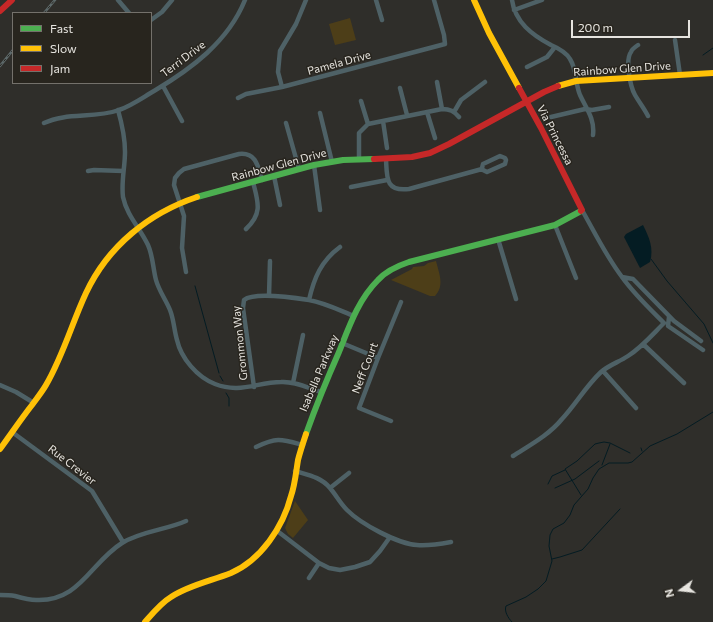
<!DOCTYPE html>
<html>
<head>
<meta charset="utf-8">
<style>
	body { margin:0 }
	#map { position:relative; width:713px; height:622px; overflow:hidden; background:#2f2e2a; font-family:Commissioner,sans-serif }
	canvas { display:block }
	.legend { position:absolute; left:12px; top:12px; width:140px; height:72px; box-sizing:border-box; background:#28251e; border:1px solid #74716b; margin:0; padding:5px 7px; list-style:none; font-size:12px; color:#e6e4df }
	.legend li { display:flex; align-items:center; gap:8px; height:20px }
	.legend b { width:20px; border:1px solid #74716b }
	.north { position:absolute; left:661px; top:570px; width:40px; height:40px; -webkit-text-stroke:3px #28251e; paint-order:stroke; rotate:255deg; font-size:11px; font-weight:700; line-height:16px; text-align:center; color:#e6e4df }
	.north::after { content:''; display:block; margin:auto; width:14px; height:18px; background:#e6e4df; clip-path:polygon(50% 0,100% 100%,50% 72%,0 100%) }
	.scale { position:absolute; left:571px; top:20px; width:119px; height:18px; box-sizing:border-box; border:2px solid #e6e4df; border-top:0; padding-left:5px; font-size:12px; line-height:14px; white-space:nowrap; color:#e6e4df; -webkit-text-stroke:3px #28251e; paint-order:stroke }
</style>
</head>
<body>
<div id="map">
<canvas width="713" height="622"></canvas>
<ul class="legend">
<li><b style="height:5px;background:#4caf50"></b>Fast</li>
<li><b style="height:5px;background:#ffc107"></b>Slow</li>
<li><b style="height:5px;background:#c62828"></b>Jam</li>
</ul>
<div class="north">N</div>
<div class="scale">200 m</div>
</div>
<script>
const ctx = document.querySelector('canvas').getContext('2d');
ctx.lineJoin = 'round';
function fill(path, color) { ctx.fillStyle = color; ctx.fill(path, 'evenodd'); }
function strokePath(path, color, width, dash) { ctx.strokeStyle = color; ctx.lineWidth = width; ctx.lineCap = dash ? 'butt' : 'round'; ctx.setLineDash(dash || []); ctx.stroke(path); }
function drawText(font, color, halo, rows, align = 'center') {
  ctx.font = font + ' Commissioner,sans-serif'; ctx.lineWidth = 3; ctx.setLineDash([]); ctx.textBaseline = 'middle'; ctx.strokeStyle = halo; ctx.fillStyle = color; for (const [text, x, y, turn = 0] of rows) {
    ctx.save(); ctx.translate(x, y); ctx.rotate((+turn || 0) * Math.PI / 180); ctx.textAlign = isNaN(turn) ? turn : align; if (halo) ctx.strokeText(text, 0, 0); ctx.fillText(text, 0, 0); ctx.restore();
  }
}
fill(new Path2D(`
	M350 18 356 40 335 45 329 24Z
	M436 261C439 273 445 286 435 296H430L391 280 412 269 413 267 424 266 428 263Z
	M295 501 308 520 293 538 288 534 285 528Z`), '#4d3e18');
fill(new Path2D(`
	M643 225C649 237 654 248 650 262L640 268 624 237 626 234Z`), '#041c23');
strokePath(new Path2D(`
	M703 55 713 48
	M651 259 667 281 704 324 713 343
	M195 286 219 373
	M220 376 223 381
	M226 393 229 398V406
	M641 448 642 451
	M602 465 610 444
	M548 484 552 476 565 470
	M555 488 575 479 599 461
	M581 495 565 469 577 461 595 444 599 443 604 442 610 443 630 453
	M552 559 560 557 582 550 620 509
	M512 622C508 618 504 611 506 606L526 597 538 589 546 581 552 561 549 546 550 535 553 529 564 523 570 515 574 505 588 489 593 478 599 469 609 463H628L632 462 650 446 677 434 713 412`), '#041c23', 1);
strokePath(new Path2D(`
	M118 0 129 13
	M376 0 382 20
	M512 0C515 22 532 35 551 45 558 48 566 52 570 59 577 70 575 83 580 95 586 108 595 119 593 135
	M514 10 542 0
	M151 20 162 12 172 0
	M675 40 680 75
	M638 45C635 47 632 49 631 52 625 60 630 86 635 95 639 102 644 108 648 116
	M527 67 547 57 555 47
	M437 82 442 109
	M163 86 182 121
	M282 87 278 72 280 51 296 24 306 0
	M400 88 407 115
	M238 98 246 94 282 87 445 44 444 35 434 0
	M361 101 368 124
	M118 110C122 124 125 137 125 152 125 167 121 182 123 197 127 216 140 228 148 245 153 256 153 269 156 280 159 291 166 300 170 310 174 320 174 330 177 340 181 358 197 377 215 384 240 394 257 382 281 382 295 381 308 388 321 392
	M427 112 435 138
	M454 112 461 100 485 82
	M320 113 332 162
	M551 117 585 109 592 110 609 107
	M383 121 387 148
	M44 123C67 112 94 119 119 110 131 106 142 98 154 91 191 69 228 42 245 0
	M286 123 299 169
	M500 156 505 158 506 160 505 164 487 172 483 170 482 168 483 164Z
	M386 159C387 177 385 192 409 189L482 169
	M359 160V133L368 124 442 109C450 109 454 111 459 117
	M314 165 320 210
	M88 171 94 170 123 171
	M274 176 280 205
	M351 187 387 180
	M555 225 576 278
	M246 229C263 213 258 202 253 182
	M498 239 516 299
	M186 272 182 248 184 216 174 185 175 178 179 173 184 169 239 154C256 152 258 166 262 180
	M622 277 633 279 674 321 701 341
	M269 296 270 261
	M309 300C314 278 321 261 340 247
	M669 317 668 326 703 350
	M342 343 378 358
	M643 344 684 383
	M603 371 636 408
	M293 383 303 335
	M0 385 16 392 34 403
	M254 387 243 308 244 300C254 292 296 298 309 300 325 303 339 310 354 316
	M391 421 359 408 378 358 401 302
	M12 432 92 491 123 542
	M256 447C277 437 281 439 303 445
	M513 456C530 445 549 435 562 419 576 404 586 386 601 372 609 365 619 362 628 356 642 347 652 335 664 323 649 308 634 294 622 277 606 256 595 233 582 210
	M295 471C308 475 321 477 330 488 336 495 340 503 347 510 361 524 398 544 417 545 428 546 440 544 451 542
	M330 488 349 473
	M276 530 319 563 329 568 340 570 355 567 370 562 380 551 390 537
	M309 578 319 563
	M0 595C5 595 10 595 15 596 22 598 29 600 36 600 80 602 90 563 122 543 141 531 166 530 186 521`), '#4e6166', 4.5);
strokePath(new Path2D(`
	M197 197 314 165 343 160 374 159
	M306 434C316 406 327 379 339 352 349 327 358 300 378 280 386 271 397 266 409 262L555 225 581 211`), '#4caf50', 6);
strokePath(new Path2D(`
	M474 0 489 33 519 88
	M558 86 576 81 713 73
	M0 449C11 434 21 419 32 405 37 398 42 392 46 385 63 356 72 323 86 293 108 246 149 213 197 197
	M145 622C153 613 161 603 171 597 189 585 211 581 231 573 261 560 283 527 291 496 295 485 296 472 298 460 300 452 303 443 306 434`), '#ffc107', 6);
strokePath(new Path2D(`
	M0 11 12 0
	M519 88 541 128 582 210 581 211
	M374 159 412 157 430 153 449 144 544 92 558 86`), '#c62828', 6);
const rail = new Path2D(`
	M44 13 55 0
	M0 66 13 50`);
strokePath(rail, '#5e6a6b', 2.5);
strokePath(rail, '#28251e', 1, [3]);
drawText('11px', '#e6e4df', '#28251e', [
	["Terri Drive",183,59,-37],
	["Pamela Drive",339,63,-15],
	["Rainbow Glen Drive",622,69,-4],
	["Via Princessa",555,135,63],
	["Rainbow Glen Drive",279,165,-15],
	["Grommon Way",240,343,-96],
	["Neff Court",365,368,-69],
	["Isabella Parkway",319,373,-67],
	["Rue Crevier",72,465,38]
]);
</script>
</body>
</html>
